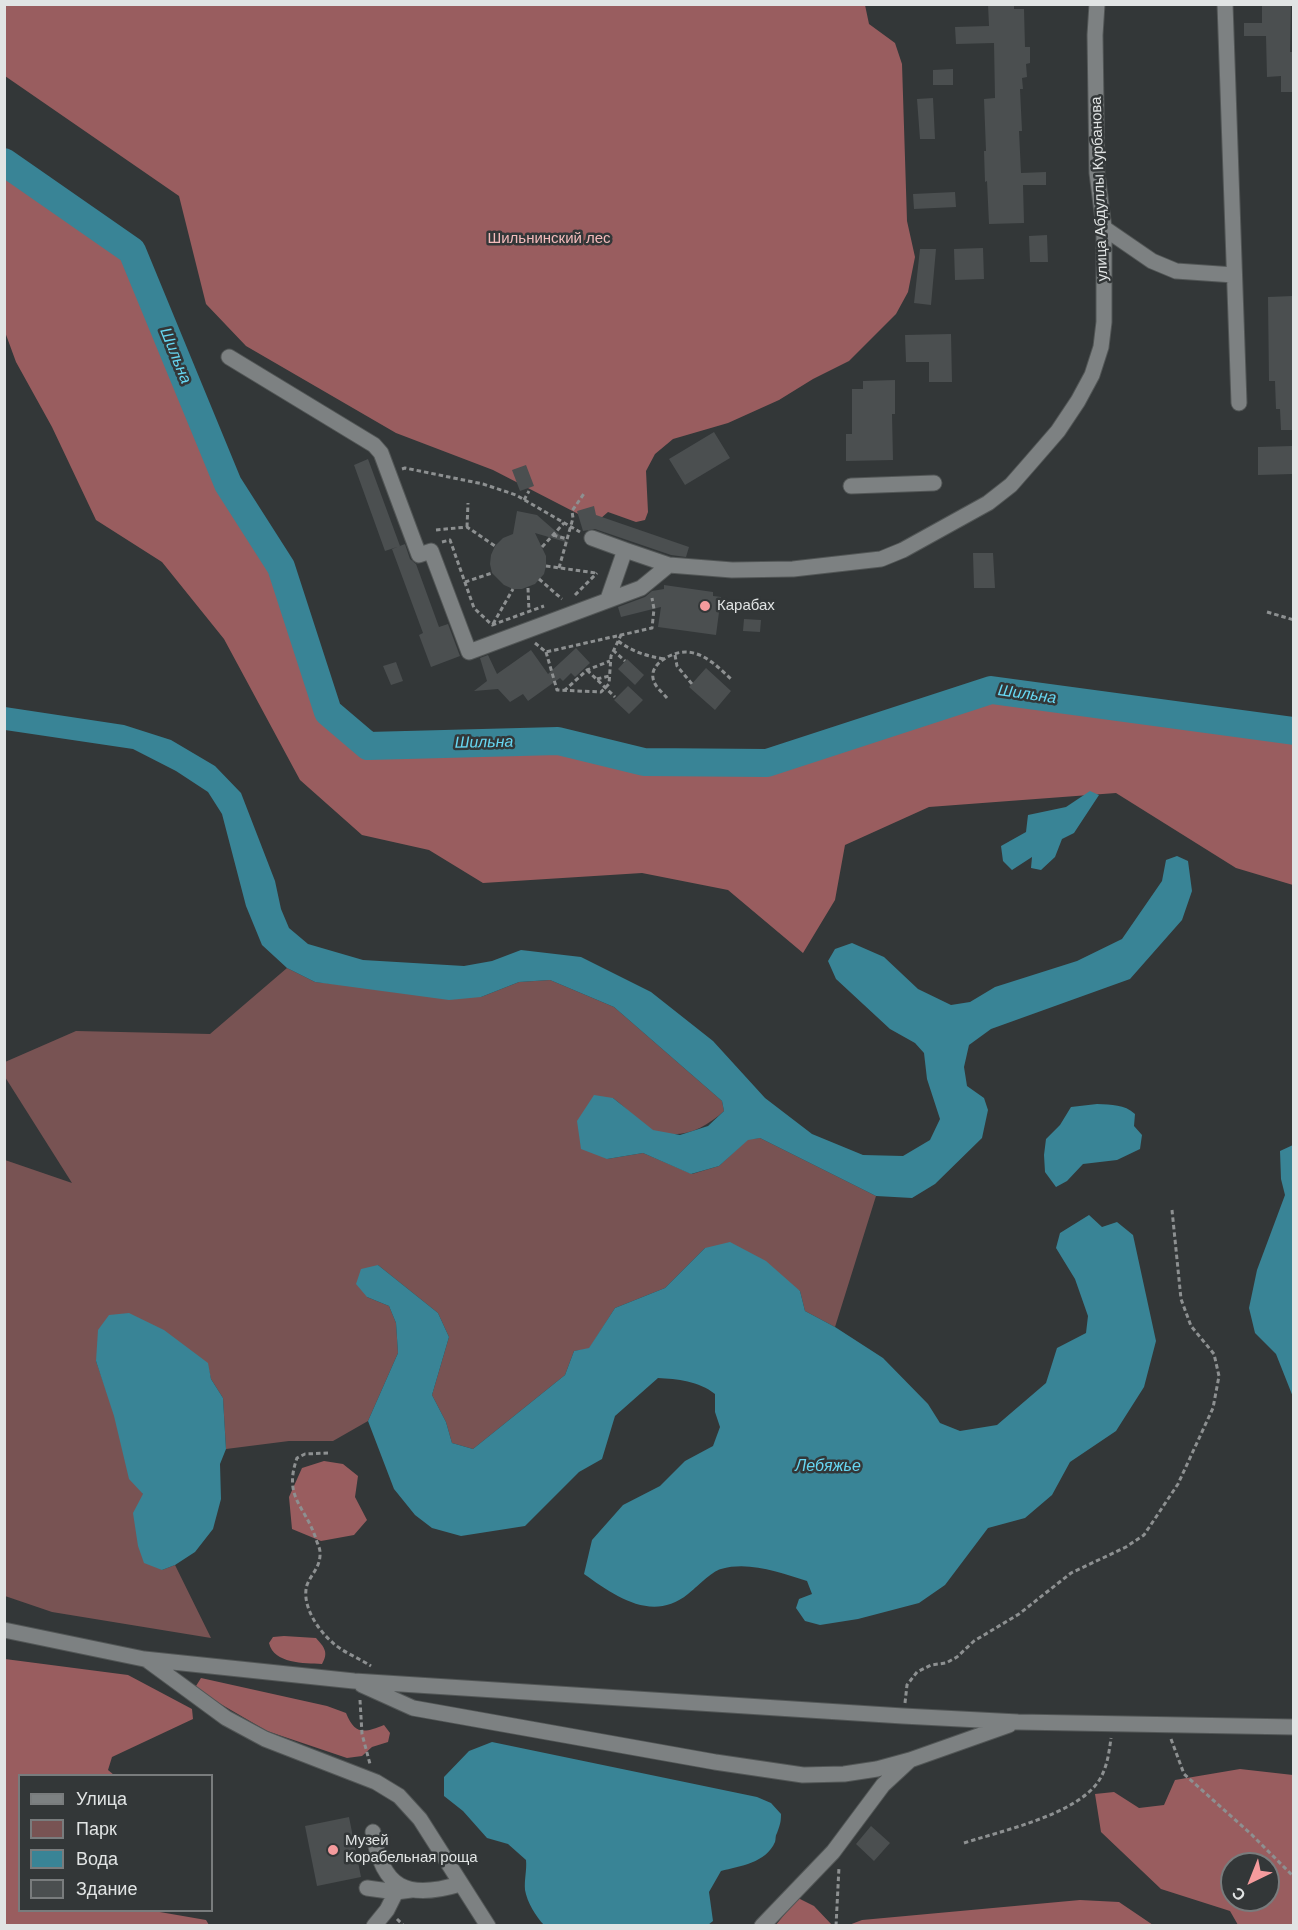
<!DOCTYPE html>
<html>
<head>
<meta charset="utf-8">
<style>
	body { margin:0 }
	#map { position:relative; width:1298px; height:1930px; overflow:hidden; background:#333738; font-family:"DM Sans",sans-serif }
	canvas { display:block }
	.frame { position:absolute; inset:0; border:6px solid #e1e4e4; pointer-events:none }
	.legend { position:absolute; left:18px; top:1774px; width:195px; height:138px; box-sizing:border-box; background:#333738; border:2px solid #797c7d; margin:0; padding:8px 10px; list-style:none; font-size:18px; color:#e1e4e4 }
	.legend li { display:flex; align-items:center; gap:12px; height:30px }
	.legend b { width:30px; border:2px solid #797c7d }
	.north { position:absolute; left:1220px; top:1852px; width:60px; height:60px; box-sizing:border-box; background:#333738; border:2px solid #797c7d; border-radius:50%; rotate:223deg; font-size:16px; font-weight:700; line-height:24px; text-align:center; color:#e1e4e4 }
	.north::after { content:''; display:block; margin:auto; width:21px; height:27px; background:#f59b9d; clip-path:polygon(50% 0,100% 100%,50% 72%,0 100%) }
</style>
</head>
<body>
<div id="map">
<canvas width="1298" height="1930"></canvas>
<div class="frame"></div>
<ul class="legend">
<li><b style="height:8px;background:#7d8182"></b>Улица</li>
<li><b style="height:16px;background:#785353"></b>Парк</li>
<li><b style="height:16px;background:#398496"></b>Вода</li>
<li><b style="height:16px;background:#4b4f50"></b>Здание</li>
</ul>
<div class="north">С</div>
</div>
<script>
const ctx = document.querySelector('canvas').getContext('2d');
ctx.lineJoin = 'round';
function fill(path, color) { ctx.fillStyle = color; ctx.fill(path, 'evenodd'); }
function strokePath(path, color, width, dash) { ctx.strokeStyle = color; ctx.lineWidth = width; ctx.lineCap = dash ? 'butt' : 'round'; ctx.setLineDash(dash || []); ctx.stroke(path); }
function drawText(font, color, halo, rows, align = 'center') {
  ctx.font = font + ' "DM Sans",sans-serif'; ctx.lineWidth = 5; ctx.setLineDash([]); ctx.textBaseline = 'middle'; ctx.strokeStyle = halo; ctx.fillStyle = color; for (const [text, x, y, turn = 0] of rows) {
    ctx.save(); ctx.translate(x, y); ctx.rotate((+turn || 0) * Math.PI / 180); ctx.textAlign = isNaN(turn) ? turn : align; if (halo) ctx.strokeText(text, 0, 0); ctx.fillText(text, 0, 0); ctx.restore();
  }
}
fill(new Path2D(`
	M287 968 315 982 481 997 519 982 550 980 614 1007 722 1101 724 1111C704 1129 682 1140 654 1131 643 1126 624 1106 613 1098L607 1159 643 1153 692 1174 719 1166 748 1139 760 1138 876 1196 835 1327 805 1311 800 1291 705 1248 665 1288 615 1308 589 1349 574 1351 565 1375 473 1449 452 1443 446 1422 432 1395 449 1337 438 1313 378 1265 367 1297 389 1306 396 1323 398 1353 368 1421 333 1441H289L226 1449 223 1398 211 1379 207 1363 96 1361 143 1494 162 1570 175 1565 211 1638 52 1612 5 1596V1160L72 1183 5 1077V1062L76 1031 210 1034Z`), '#785353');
fill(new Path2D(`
	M5 5H865L869 24 895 43 902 64 907 221 915 257 908 292 896 314 849 361 813 379 779 400 728 423 673 439 655 454 646 471 648 512 645 520 636 522 608 512 600 519 590 520 493 470 396 433 246 346 206 304 179 196 5 76Z
	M5 162 132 251 228 484 281 567 328 712 368 746 558 741 644 762 766 763 991 690 1293 731V885L1236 868 1116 793 929 807 845 845 835 900 803 953 728 890 642 873 483 883 429 850 362 835 300 780 224 639 162 562 96 520 52 427 16 362 5 332Z
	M324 1461 343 1464 358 1476 355 1497 367 1520 354 1535 321 1541 292 1529 289 1497 302 1468Z
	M284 1636 316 1638C324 1647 329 1652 322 1664 304 1663 274 1664 269 1643L273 1637Z
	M5 1659 128 1675 192 1709 193 1719 112 1757 108 1770 114 1775 20 1776V1910L154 1911 206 1920 209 1925H5Z
	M201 1678 327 1706 346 1713C355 1735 364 1733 384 1725L390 1733 388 1742 372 1747 362 1756 347 1758 267 1731 200 1692 196 1686Z
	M1240 1769 1293 1775V1925H1238L1230 1911 1161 1889 1101 1832 1095 1794 1114 1792 1139 1808 1164 1805 1175 1780ZM1232 1864H1268V1900H1232Z
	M798 1898 814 1906 832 1925 775 1926Z
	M1080 1900 1119 1902 1153 1925H849L862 1920Z`), '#995d5f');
fill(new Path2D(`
	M5 707 124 725 171 740 215 766 241 793 275 881 281 909 289 928 308 944 363 960 464 966 492 961 521 950 581 957 651 992 713 1041 765 1098 812 1134 863 1155 903 1156 930 1140 940 1119 927 1079 924 1053 915 1043 890 1029 836 979 828 961 835 949 852 943 884 957 918 989 951 1005 970 1002 995 987 1077 961 1122 939 1162 881 1166 860 1177 856 1188 861 1192 891 1182 920 1130 979 991 1029 969 1045 964 1067 967 1086 984 1098 988 1110 982 1138 935 1184 912 1198 876 1196 760 1138 748 1140 719 1166 691 1174 643 1153 607 1159 581 1149 577 1121 594 1095 613 1098 653 1130 680 1135 708 1126 724 1111 722 1101 614 1007 550 980 519 982 481 997 449 1000 315 982 287 968 262 945 246 906 222 814 208 792 176 771 133 749 5 730Z
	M1090 791 1099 795 1074 833 1062 839 1055 857 1041 870 1031 868 1032 857 1012 870 1003 861 1001 846 1026 832 1028 815 1066 807Z
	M1097 1104C1112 1105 1124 1104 1135 1114L1134 1126 1142 1135 1140 1149 1117 1160 1083 1164 1067 1181 1056 1187 1045 1172 1044 1155 1046 1139 1060 1125 1071 1107Z
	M1293 1145V1397L1276 1354 1255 1333 1249 1308 1257 1270 1285 1195 1281 1179 1280 1151Z
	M1089 1215 1102 1227 1117 1222 1133 1235 1156 1341 1144 1387 1116 1431 1070 1462 1052 1495 1025 1518 988 1528 945 1585 919 1603 858 1619 820 1625 805 1621 796 1608 799 1599 812 1594 807 1581C780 1573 750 1561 721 1569 712 1571 696 1588 688 1594 652 1623 615 1596 584 1574L592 1540 623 1505 660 1486 685 1461 713 1446 720 1427 715 1412V1394C699 1381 677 1379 658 1378L615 1416 602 1459 579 1472 525 1526 461 1536 432 1528 415 1515 394 1489 368 1421 398 1353 396 1323 389 1306 367 1297 356 1284 361 1269 378 1265 438 1313 449 1337 432 1395 446 1422 452 1443 473 1449 565 1375 574 1351 589 1348 615 1308 665 1288 705 1248 730 1242 766 1261 800 1291 805 1311 835 1327 883 1358 928 1404 940 1423 960 1431 997 1425 1046 1383 1057 1348 1086 1333 1088 1316 1075 1279 1056 1248 1060 1233Z
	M129 1313 164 1330 208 1363 211 1379 223 1398 226 1449 220 1464 221 1499 213 1529 195 1552 175 1565 162 1570 144 1563 138 1546 133 1513 143 1494 129 1479 114 1416 96 1361 98 1330 109 1315Z
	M492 1742 757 1797 771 1803 781 1814C781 1822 780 1825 777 1833 775 1836 776 1839 775 1842 766 1863 740 1866 721 1871L709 1892 713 1921 708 1925H544C536 1917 527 1902 525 1890 524 1880 527 1870 526 1860L508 1844 487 1838 463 1811 444 1796V1777L469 1751Z`), '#398496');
strokePath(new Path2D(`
	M4 162 132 251 228 484 281 567 328 712 368 746 558 741 644 762 767 763 991 690 1294 731`), '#398496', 28);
fill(new Path2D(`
	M988 4H1014V9H1024L1025 47H1030V63L1026 64 1027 77 1022 78 1023 89H1020L1022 131H1019L1021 173 1046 172V185H1023L1024 223 989 224 987 181 985 182 984 151H986L984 99 995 98 994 43 956 44 955 27 989 26Z
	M1262 4H1291L1290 52H1293V92H1281V76L1267 77 1266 36H1244V23H1262Z
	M953 69V85H933V70Z
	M933 98 935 139H920L917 99Z
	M955 192 956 207 914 209 913 194Z
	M1047 235 1048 262H1030L1029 236Z
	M983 248 984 279 955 280 954 249Z
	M920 249H936L931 305 914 303Z
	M1293 296V430H1281L1280 409H1276L1275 381H1269L1268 297Z
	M951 334 952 382H929V362H906L905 335Z
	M895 380V414H892L893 460 846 461V434H852V389H863V381Z
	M714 432 730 458 685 485 669 459Z
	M1292 446V474L1258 475V447Z
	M368 459 400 546 385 551 354 465Z
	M526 465 534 486 520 491 512 470Z
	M594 506 596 515 689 547 686 557 671 555 595 529 583 531 577 511Z
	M517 511 537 515 569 543 535 533 546 556V566L544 574 535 584 522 589H513L504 585 492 573 490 564 491 555 495 546 503 538 513 534Z
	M405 544 410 559 416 564 439 627 448 624 460 656 431 667 419 635 423 633 392 549Z
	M973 553H993L995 588H974Z
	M664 585 713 592V596L721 597 716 635 658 627 661 607 621 617 618 607 645 597 652 591 664 589Z
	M744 619 761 620 760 632 743 631Z
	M576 648 590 663 575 677 571 673 563 681 560 678 528 701 523 694 510 702 498 689 474 691 487 681 480 658 488 655 497 674 531 650 548 674Z
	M627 659 644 675 635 685 618 669Z
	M396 662 403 681 391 685 383 666Z
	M706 668 731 691 715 710 689 687Z
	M628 686 643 700 629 714 614 700Z
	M349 1817 361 1877 317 1886 305 1826Z
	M871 1826 890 1843 874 1861 856 1844Z`), '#4b4f50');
const minor = new Path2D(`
	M1225 4 1239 403
	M1104 228 1152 261 1176 271 1234 275
	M229 357 374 445 381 453 419 555 431 551 469 652 641 588 669 565
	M851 486 934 483
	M592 538 625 550
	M608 599 625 550 669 565 732 570 793 569 881 559 903 550 988 503 1011 485 1032 461 1058 431 1078 401 1092 375 1101 347 1104 322V228L1097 173 1095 35 1097 4
	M4 1630 144 1659 354 1681 903 1716 1018 1722 1294 1727
	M147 1660 226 1718 265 1739 376 1782 399 1796 420 1819 488 1926
	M362 1685 413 1708 715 1762 803 1775 844 1774 877 1769 910 1760
	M373 1832C382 1889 407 1900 460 1884
	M367 1888 396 1892
	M374 1926 387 1910 396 1892 411 1890
	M762 1926 833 1852 883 1785 910 1760 1009 1725`);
strokePath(minor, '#525656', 17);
strokePath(new Path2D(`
	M402 469 405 468 483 484 516 495 580 532
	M524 500 529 491
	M467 527 468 503
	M436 530 467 527 495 546
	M553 535 567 539
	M442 542 450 540 474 608 492 625 544 606
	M542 547 564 523
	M546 566 596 573
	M559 568 573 518 572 511 585 492
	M539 579 562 599
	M465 582 492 573
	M528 588 529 611
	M575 595 597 573
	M1267 612 1294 620
	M493 624 513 589
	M618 641C633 652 646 656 665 659
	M535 643 546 652 652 628 654 609 652 598
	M613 650 625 661
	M546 652 557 690 601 692 609 684 611 656 621 635
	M675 655 677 666 692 684
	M587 670 615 697
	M597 679 609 676
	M564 691 587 670 610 661
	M667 698C662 692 654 686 653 678 650 663 674 651 687 652 705 653 719 668 731 679
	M328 1453 305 1454 297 1458C283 1498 305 1505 316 1539 317 1543 320 1548 320 1552 321 1567 311 1574 307 1585 301 1605 318 1630 332 1642 342 1652 359 1658 371 1666
	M360 1700 362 1734 370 1764
	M905 1703 907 1685 917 1672 931 1665 946 1663 957 1657 974 1641 1019 1614 1071 1573 1126 1547 1144 1535 1178 1484 1213 1408 1219 1376 1214 1354 1191 1326 1181 1299 1172 1210
	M1171 1739 1184 1774 1252 1835 1294 1877
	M964 1843C1001 1831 1075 1815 1098 1782 1107 1769 1109 1753 1111 1738
	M397 1919 404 1926
	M836 1926 839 1867`), '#8d9091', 3, [4.5, 3]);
strokePath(minor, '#7d8182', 15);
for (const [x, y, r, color] of [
	[705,606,6,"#f59b9d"],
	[333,1850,6,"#f59b9d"]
]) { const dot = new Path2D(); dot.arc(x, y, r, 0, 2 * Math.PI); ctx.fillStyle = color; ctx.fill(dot); strokePath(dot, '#333738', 2); }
drawText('15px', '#e1e4e4', '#333738', [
	["улица Абдуллы Курбанова",1100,189,-92]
]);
drawText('15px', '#f3bbbb', '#333738', [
	["Шильнинский лес",549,239]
]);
drawText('15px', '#e1e4e4', '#333738', [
	["Карабах",717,606],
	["Музей",345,1841],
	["Корабельная роща",345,1858]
], 'left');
drawText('italic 16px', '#67d7f2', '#333738', [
	["Шильна",175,356,68],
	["Шильна",1027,695,8],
	["Шильна",484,743,-1],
	["Лебяжье",828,1467]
]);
</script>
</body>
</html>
